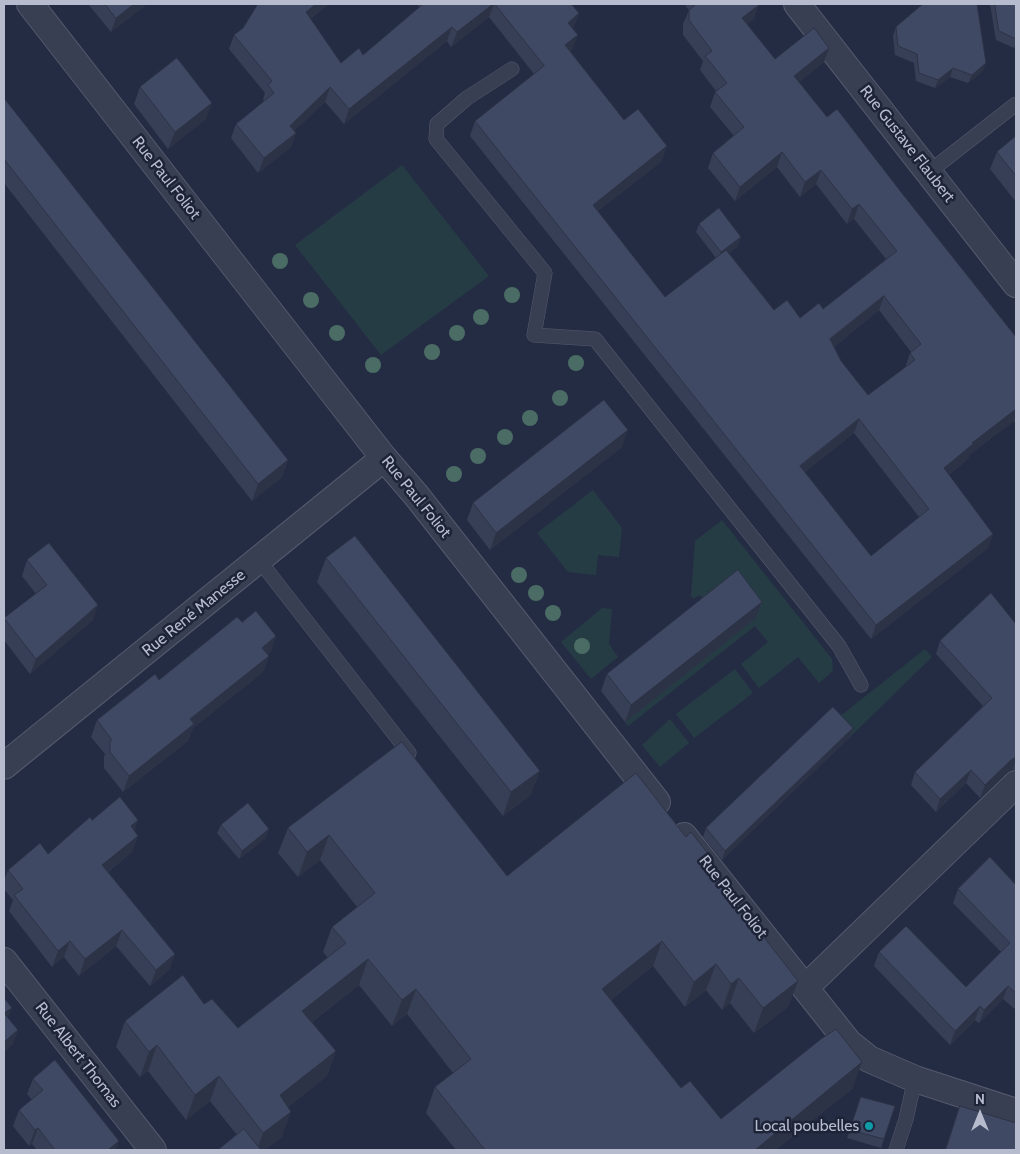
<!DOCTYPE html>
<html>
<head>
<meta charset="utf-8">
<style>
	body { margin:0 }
	#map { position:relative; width:1020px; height:1154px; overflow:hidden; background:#242c44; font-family:Cabin,sans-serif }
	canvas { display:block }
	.frame { position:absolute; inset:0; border:5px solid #b6bbcd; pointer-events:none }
	.north { position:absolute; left:955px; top:1089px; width:50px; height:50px; -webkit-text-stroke:4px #1d2438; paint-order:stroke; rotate:0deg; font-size:14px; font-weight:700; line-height:20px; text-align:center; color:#b6bbcd }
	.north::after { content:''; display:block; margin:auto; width:18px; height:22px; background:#b6bbcd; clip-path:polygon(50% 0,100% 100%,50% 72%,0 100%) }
</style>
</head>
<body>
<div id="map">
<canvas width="1020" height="1154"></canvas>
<div class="frame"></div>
<div class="north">N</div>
</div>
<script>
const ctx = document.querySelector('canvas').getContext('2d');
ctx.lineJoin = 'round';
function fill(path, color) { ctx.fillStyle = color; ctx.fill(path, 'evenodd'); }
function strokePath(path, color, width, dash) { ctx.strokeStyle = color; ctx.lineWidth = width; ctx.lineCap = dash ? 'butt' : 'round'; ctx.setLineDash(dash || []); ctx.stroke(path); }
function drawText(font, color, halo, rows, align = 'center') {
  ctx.font = font + ' Cabin,sans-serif'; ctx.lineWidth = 5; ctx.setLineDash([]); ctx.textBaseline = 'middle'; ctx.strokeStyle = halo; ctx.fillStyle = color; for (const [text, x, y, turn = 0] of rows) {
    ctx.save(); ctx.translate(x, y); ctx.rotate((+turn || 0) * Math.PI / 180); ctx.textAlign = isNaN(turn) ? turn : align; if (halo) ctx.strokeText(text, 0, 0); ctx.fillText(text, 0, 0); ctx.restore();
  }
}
fill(new Path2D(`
	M402 165 489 276 381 355 295 245Z
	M593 490 622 528 619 557 598 555 596 575 568 572 537 533Z
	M722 520 832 659 833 671 819 683 798 657 759 688 741 664 768 642 755 626 628 726 625 722 756 618 709 606 700 595 693 599 691 595 695 541Z
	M602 608 612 609 609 644 618 657 591 679 561 642Z
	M925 649 932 657 850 737 831 717H839Z
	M735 669 753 693 694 738 676 714Z
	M670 719 689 743 660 767 642 745Z`), '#263c45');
const lane = new Path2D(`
	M512 69 467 98 437 124 436 139 545 273 534 335 595 339 839 646 861 685
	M929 172 1016 104
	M259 560 409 753
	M896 1150 906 1119 915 1079`);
const street = new Path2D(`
	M30 4 384 458 416 495 657 802
	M797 4 1016 284
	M4 766 384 458
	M684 836 849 1043 869 1059 915 1079 1016 1112
	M4 961 153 1150
	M805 988 1016 784`);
strokePath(lane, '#545a6d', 15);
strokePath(street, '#545a6d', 28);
strokePath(lane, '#393f53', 14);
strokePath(street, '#393f53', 26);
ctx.fillStyle = '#4b6c65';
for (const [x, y] of [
	[280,261],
	[512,295],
	[311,300],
	[481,317],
	[337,333],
	[457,333],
	[432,352],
	[576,363],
	[373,365],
	[560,398],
	[530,418],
	[505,437],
	[478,456],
	[454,474],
	[519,575],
	[536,593],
	[553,613],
	[582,646]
]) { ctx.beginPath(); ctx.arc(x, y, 8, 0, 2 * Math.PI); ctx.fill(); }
fill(new Path2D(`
	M88 4H147L111 32Z
	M329 4 310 19 341 63 363 55 420 7 417 4H571L579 13 573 28 572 29V50L570 51 624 120 662 161 598 211 665 297 716 258 696 232 699 224 738 246 729 253 774 310 800 318 823 309 886 259 854 219 847 224 816 184 800 197 777 167 735 201 708 168 713 153 734 136 710 107 715 92 716 91 700 70 703 61 683 35V24L689 10 684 4H758L754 19 747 24 775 59 829 48 824 62 799 82 827 117 901 192 1016 337V423L1014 421 969 455 968 459 949 475 993 534 988 548 871 639 470 136 475 121 534 74 489 17 451 47 447 41 344 124 325 102 294 131 296 133 291 147 258 173 231 138 236 124 264 101 263 99 265 93 229 49 234 35 243 28ZM879 310 911 352 910 353 905 368 868 395 841 361 834 347ZM854 433 919 517 871 556 805 472Z
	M990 4H1016V45L1014 48 996 40Z
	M896 27 983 71 968 83 950 77 935 88 916 81 914 63 895 55 893 36Z
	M140 87 206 119 168 149 134 104Z
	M4 98 288 460 282 477 252 501 4 183Z
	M1016 136V202L990 169 997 152Z
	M622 447 490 550 467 520 473 503Z
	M326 558 531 795 503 816 317 582Z
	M27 560 93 620 30 674 4 640V618L36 594 22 576Z
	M756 618 625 722 601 691 607 674Z
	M1016 624V770L1013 769 1006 773 980 798 966 783 936 812 911 785 915 772 983 706 936 654 940 641Z
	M271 652 267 654 269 656 263 672 193 728 188 741 123 792 104 768V757L105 754 91 737 97 720 159 680Z
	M853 728 850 737 722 860 703 837 706 828Z
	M402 742 507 876 706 863 789 1006 754 1033 730 1003 722 1010 706 990 685 1007 653 966 611 1000 681 1088 721 1119 853 1088 776 1150H456L426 1113 435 1087 453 1073 407 1014 392 1026 359 985 312 1022 336 1051 327 1076 288 1107 282 1137 265 1150 237 1135 210 1101 186 1120 148 1071 140 1077 116 1047 125 1021 204 1004 238 1028 328 958 323 952 332 927 357 907 320 860 298 877 278 853 288 828Z
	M92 820H138L134 831 138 836 132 852 108 872 175 954 169 970 150 986 116 946 79 976 64 957 52 967 9 911 13 900 4 889V881L8 870 48 854Z
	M221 825 266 838 239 859 217 833Z
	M1016 885V1010L1003 999 979 1023 975 1020 950 1045 874 966 879 952 966 987 1001 952 953 903 958 889Z
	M33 1079 116 1150H37L32 1144 29 1146 13 1126 19 1110 32 1100 27 1094Z
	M861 1097 895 1106 881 1148 847 1138Z
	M960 1106 1016 1150H945Z`), '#373f56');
fill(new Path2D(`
	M134 4H147L111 32 116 18Z
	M316 4H329L300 26 306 12Z
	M493 4H494L489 17 451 47 457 32Z
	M759 5 754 19 737 32 742 18Z
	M579 13 573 28 562 37 568 23Z
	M452 27 447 41 344 124 349 109Z
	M578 35 572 50 560 59 565 45Z
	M829 48 824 62 789 91 794 76Z
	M986 63 983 71 968 83 972 75Z
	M953 68 950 77 935 88 938 80Z
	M330 87 325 102 285 140 290 126Z
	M212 103 206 119 168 149 175 132Z
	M296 133 291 147 258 173 264 158Z
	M667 146 662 161 588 219 593 205Z
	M782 152 777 167 735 201 740 187Z
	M821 170 816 184 800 197 805 182Z
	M859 204 854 219 847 224 852 209Z
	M741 237 738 246 718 261 721 252Z
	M884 296 879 310 825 354 830 339Z
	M1016 409V415L1014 421 969 455 968 459 939 483 944 468 972 443Z
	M859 419 854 433 795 480 800 466Z
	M628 430 622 447 490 550 496 533Z
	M288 460 282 477 252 501 258 484Z
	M993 534 988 548 871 639 876 625Z
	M762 602 756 618 625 722 631 705Z
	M98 605 93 620 30 674 36 659Z
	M276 636 271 652 256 664 262 648Z
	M269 656 263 672 193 728 188 741 123 792 129 776 190 719Z
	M853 728 850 737 722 860 725 851Z
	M1016 757V760L1013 769 1006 773 980 798 985 785 1011 760Z
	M971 770 966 783 936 812 940 799Z
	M540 771 531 795 503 816 511 792Z
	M138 820 132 836 131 826Z
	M269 829 266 838 239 859 242 851Z
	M329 835 320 860 298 877 307 852Z
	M138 836 132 852 96 881 102 865Z
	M709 855 700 880 704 860Z
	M122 930 116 946 79 976 85 959Z
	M70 941 64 957 52 967 58 951Z
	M662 941 653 966 593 1014 602 989Z
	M175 954 169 970 150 986 156 970Z
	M368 959 359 985 293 1036 302 1011Z
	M716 964 706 990 685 1007 694 982Z
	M739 978 730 1003 722 1010 731 984Z
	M798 981 789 1006 754 1033 763 1008Z
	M1008 986 1003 999 979 1023 984 1010Z
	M416 989 407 1014 392 1026 402 1000Z
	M980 1006 975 1020 950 1045 955 1031Z
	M12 1008 6 1022 4 1013Z
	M18 1030 13 1045 4 1052V1042Z
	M157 1045 148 1071 140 1077 149 1052Z
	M336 1051 327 1076 270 1121 280 1095Z
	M862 1062 853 1088 776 1150H755Z
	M219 1076 210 1101 186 1120 195 1095Z
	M291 1112 282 1137 265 1150H257L263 1133Z
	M38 1128 32 1144 29 1146 35 1130Z
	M119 1141 116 1150H109V1149Z`), '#2d3346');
const building = new Path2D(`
	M105 4H134L116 18Z
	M258 4H316L306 12 341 63 359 48 363 55 423 4H493L457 32 452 27 349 109 330 87 290 126 296 133 264 158 236 124 274 93 268 85 272 81 234 35 243 28Z
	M495 4H571L579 13 568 23 578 35 565 45 624 120 638 109 667 146 593 205 665 297 726 250 774 310 787 300 800 318 819 303 823 309 897 251 859 204 852 209 821 170 805 182 782 152 740 187 713 153 744 127 715 92 727 83 705 56 712 51 689 20V10L696 4H758L759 5 742 18 775 59 814 28 829 48 794 76 827 117 837 109 901 192 1016 337V409L972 443 973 444 944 468 993 534 876 625 475 121 544 66ZM884 296 921 344 910 353 915 360 868 395 841 361 830 339ZM859 419 929 509 871 556 800 466Z
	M923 4H977L986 63 972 75 953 68 938 80 919 73 917 54 898 46 896 27Z
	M995 4H1016V39L999 31Z
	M177 58 212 103 175 132 140 87Z
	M4 98 288 460 258 484 4 159Z
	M1016 136V176L997 152Z
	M719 208 741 237 721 252 699 224Z
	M604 400 628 430 496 533 473 503Z
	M355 536 540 771 511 792 326 558Z
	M49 543 98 605 36 659 4 618 47 585 27 560Z
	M738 570 762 602 631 705 607 674Z
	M991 593 1016 624V757L1011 760 985 785 971 770 940 799 915 772 992 698 940 641Z
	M256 611 276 636 262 648 269 656 190 719 194 724 129 776 110 752V741L112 740 97 720 155 674 159 680 237 617 242 622Z
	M833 707 853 728 725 851 706 828Z
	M402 742 507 876 636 773 686 837 691 832 709 855 704 860 798 981 763 1008 739 978 731 984 716 964 694 982 662 941 602 989 681 1088 690 1081 721 1119 821 1039 836 1029 862 1062 755 1150H485L435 1087 471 1059 416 989 402 1000 368 959 302 1011 336 1051 280 1095 291 1112 263 1133 219 1076 195 1095 157 1045 149 1052 125 1021 183 975 204 1004 212 999 238 1028 346 943 332 927 375 893 329 835 307 852 288 828Z
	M120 797 138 820 131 826 138 836 102 865 175 954 156 970 122 930 85 959 70 941 58 951 14 895 23 889 8 870 40 843 48 854 90 817 92 820Z
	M248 803 269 829 242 851 221 825Z
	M990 857 1016 885V993L1008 986 984 1010 980 1006 955 1031 879 952 906 926 966 987 1010 943 958 889Z
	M4 998 12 1008 4 1013 18 1030 4 1042Z
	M55 1060 119 1141 109 1149 110 1150H55L38 1128 35 1130 19 1110 43 1090 33 1079Z
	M861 1097 895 1106 884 1139 850 1130Z
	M960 1106 1016 1123V1150H946Z
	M244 1129 261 1150H218Z`);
fill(building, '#404964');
strokePath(building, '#2d3346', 1);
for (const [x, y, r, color] of [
	[869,1126,5,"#0f9aa8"]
]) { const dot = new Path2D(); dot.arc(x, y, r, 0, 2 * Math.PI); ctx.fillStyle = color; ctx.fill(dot); strokePath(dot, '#1d2438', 2); }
drawText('16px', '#b6bbcd', '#1d2438', [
	["Rue Gustave Flaubert",907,144,52],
	["Rue Paul Foliot",166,178,52],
	["Rue Paul Foliot",416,497,51],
	["Rue René Manesse",194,613,-39],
	["Rue Paul Foliot",733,897,52],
	["Rue Albert Thomas",78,1055,52]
]);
drawText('16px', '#b6bbcd', '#1d2438', [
	["Local poubelles",859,1126]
], 'right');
</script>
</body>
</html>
